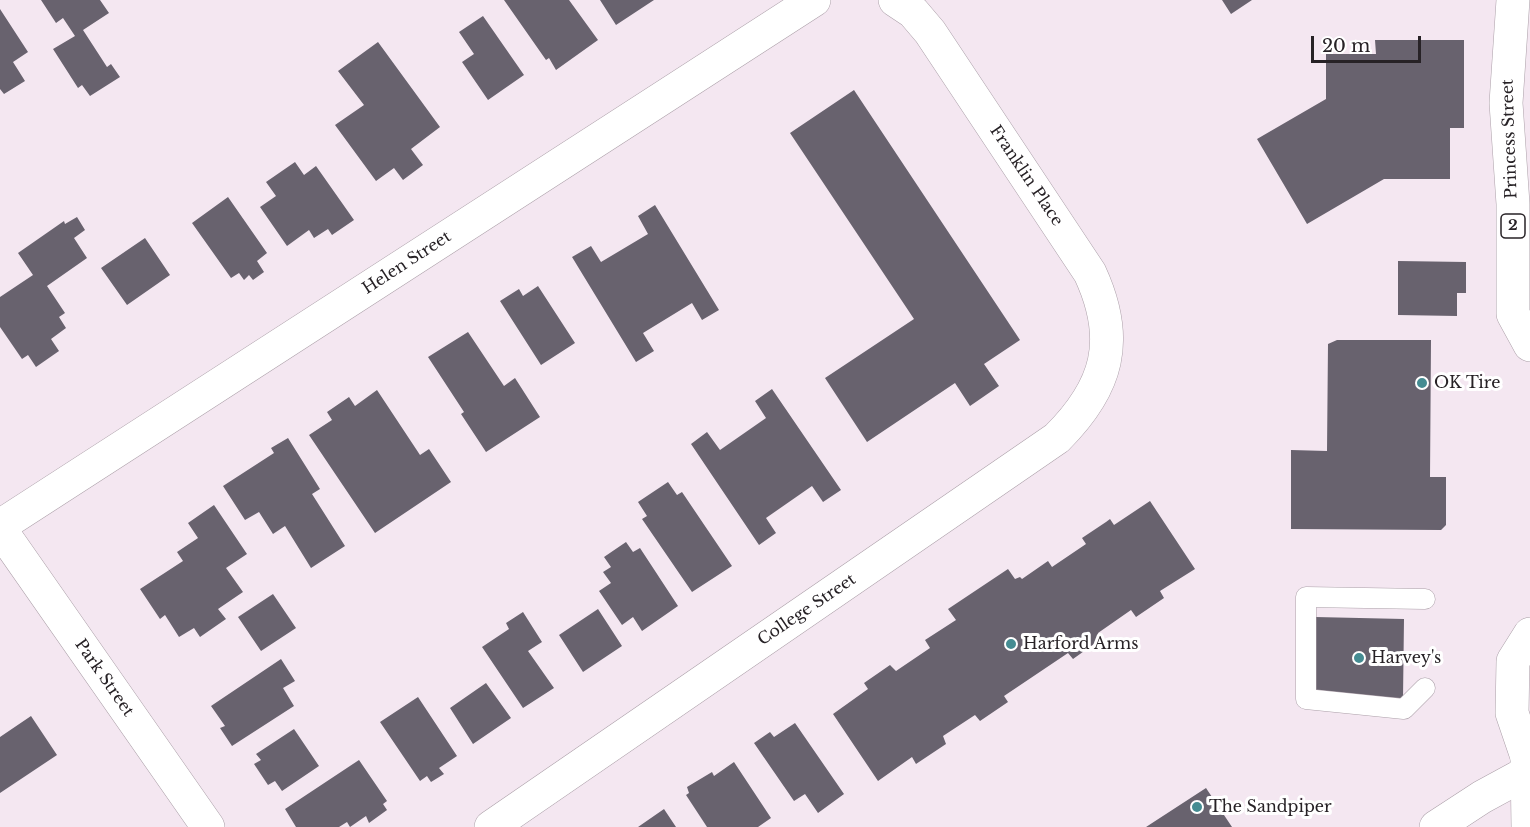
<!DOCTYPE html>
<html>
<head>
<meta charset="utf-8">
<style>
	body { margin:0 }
	#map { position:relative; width:1530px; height:827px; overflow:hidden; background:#f4e7f1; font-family:"Libre Baskerville",serif }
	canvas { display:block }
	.scale { position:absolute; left:1311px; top:36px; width:110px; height:27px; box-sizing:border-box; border:3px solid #272226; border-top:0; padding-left:8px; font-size:18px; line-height:21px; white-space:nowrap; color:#272226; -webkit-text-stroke:4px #fff; paint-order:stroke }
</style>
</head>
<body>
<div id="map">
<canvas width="1530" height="827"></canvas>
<div class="scale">20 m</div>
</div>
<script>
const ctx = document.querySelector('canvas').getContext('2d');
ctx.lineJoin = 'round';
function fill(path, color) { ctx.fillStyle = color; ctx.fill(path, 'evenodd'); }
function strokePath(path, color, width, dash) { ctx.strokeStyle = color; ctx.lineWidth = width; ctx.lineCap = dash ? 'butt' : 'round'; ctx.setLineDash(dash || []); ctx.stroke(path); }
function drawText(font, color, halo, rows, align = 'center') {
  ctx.font = font + ' "Libre Baskerville",serif'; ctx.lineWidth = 6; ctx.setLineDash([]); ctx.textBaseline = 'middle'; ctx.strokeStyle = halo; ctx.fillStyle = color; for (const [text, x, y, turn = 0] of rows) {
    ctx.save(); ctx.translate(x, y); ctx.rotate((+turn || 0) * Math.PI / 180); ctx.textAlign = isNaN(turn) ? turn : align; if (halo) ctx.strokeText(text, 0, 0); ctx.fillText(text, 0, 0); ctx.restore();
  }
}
fill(new Path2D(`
	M41 0H100L109 13 83 30 107 67 111 64 120 77 90 96 82 85 78 88 53 49 75 36 63 18 56 23Z
	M504 0H569L598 40 556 70 549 58 546 60Z
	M600 0H654L616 25Z
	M1222 0H1252L1231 14Z
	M0 9 28 52 13 62 25 81 4 94 0 89Z
	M483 16 524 75 488 100 462 62 474 54 459 32Z
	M1375 40H1464V128H1450V179H1384L1307 224 1257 139 1326 99V54H1376Z
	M378 42 440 127 411 149 423 165 403 180 394 168 376 181 335 125 364 105 338 71Z
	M854 90 1020 340 984 364 999 386 970 406 955 383 867 442 825 378 914 319 790 133Z
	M295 162 304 175 316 166 354 220 332 235 328 229 314 238 309 230 287 246 260 207 276 196 266 182Z
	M228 197 267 253 257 261 264 272 253 280 249 275 244 280 239 273 231 278 192 223Z
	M655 205 719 310 702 320 692 303 643 333 654 351 636 362 572 257 591 246 601 262 648 234 638 216Z
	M77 217 85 230 74 238 87 258 47 286 65 313 59 317 66 328 51 339 59 351 36 367 28 355 22 359 0 327V297L33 275 18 253 64 221 65 224Z
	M145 238 170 275 127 305 101 268Z
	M1398 261 1466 262V293H1457V316L1398 315Z
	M538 286 575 343 541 365 500 301 519 289 523 296Z
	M468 332 504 386 515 378 540 417 486 452 461 414 464 412 428 357Z
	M1337 340H1431L1430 477H1446V525L1441 530 1291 529V450L1327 451 1328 344Z
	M772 389 841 490 823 502 812 486 766 518 776 533 759 545 691 444 707 432 720 450 766 418 755 401Z
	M377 390 420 455 429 449 451 482 375 533 309 435 332 420 327 412 349 397 355 406Z
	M288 438 320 489 312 494 345 546 311 568 285 526 273 534 259 512 245 520 223 486 274 453 271 448Z
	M668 482 677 495 682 492 732 566 692 592 642 519 647 516 638 502Z
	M1150 501 1195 569 1160 591 1164 598 1136 617 1131 610 1098 633 1101 639 1073 659 1068 653 1004 696 1008 702 980 721 975 715 943 736 946 744 916 764 912 757 878 781 833 714 868 689 864 683 890 665 896 671 930 648 925 640 956 620 948 609 1008 569 1015 579 1020 577 1022 579 1048 561 1052 567 1086 544 1082 538 1106 522 1110 519 1114 525Z
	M214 505 247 554 226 568 243 592 218 609 226 619 200 637 194 628 179 637 165 615 160 619 140 589 183 561 177 552 198 538 188 523Z
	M626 542 633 552 640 548 678 606 642 631 633 617 622 625 599 591 611 583 603 572 611 567 604 557Z
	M273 594 296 628 261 651 238 617Z
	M598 609 622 646 583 672 559 635Z
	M523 612 542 642 528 651 554 688 523 708 482 647 509 629 506 623Z
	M1315 617 1404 619 1403 698 1313 697Z
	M281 659 295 681 283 688 294 706 232 746 220 728 225 726 211 706Z
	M486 683 511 718 473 744 450 708Z
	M418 697 457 756 439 768 444 774 431 782 427 776 420 781 380 722Z
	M31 716 57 755 0 793V737Z
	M795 723 844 794 818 813 805 794 794 801 754 743 770 732 774 737Z
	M294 729 319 766 282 791 275 781 268 785 254 764 261 760 256 754Z
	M359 760 387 801 383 804 387 810 369 823 366 816 350 827 347 822 339 827H296L285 809Z
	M734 762 771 818 758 827H707L686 795 689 793 687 787 712 772 714 776Z
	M1206 788 1232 827H1146Z
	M664 809 676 827H638Z`), '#68626e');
const lane = new Path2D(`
	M1425 599 1306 597V699L1404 709 1425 688`);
const street = new Path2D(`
	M0 526 814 0
	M0 529 208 827
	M491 827 1057 438C1108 387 1121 340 1090 273L930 32 913 12 895 0
	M1436 827 1482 797 1528 772`);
const secondary = new Path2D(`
	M1527 757 1528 827`);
const primary = new Path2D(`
	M1513 0 1506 103 1513 204V314L1530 345
	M1527 757 1512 713 1513 661 1530 634`);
strokePath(lane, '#ab9fa8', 21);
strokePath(street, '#ab9fa8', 34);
strokePath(secondary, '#ab9fa8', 34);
strokePath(primary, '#ab9fa8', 34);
strokePath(lane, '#fff', 20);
strokePath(street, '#fff', 33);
strokePath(secondary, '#fff', 33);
strokePath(primary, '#fff', 33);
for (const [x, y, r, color] of [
	[1422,383,6,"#458c92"],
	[1011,644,6,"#458c92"],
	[1359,658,6,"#458c92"],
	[1197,807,6,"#458c92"]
]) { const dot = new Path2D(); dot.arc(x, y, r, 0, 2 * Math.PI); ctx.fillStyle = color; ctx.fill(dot); strokePath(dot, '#fff', 2); }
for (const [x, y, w] of [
	[1513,226,24]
]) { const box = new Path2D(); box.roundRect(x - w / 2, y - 12, w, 24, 4.5); ctx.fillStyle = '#fff'; ctx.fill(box); strokePath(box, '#272226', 1.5); }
drawText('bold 15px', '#272226', null, [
	["2",1513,226]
]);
drawText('16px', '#272226', '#fff', [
	["Princess Street",1510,139,-92],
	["Franklin Place",1026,176,56],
	["Helen Street",407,263,-33],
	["College Street",807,610,-34],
	["Park Street",104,678,55]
]);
drawText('16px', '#272226', '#fff', [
	["OK Tire",1434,383],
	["Harford Arms",1023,644],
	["Harvey's",1371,658],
	["The Sandpiper",1209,807]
], 'left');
</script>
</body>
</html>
